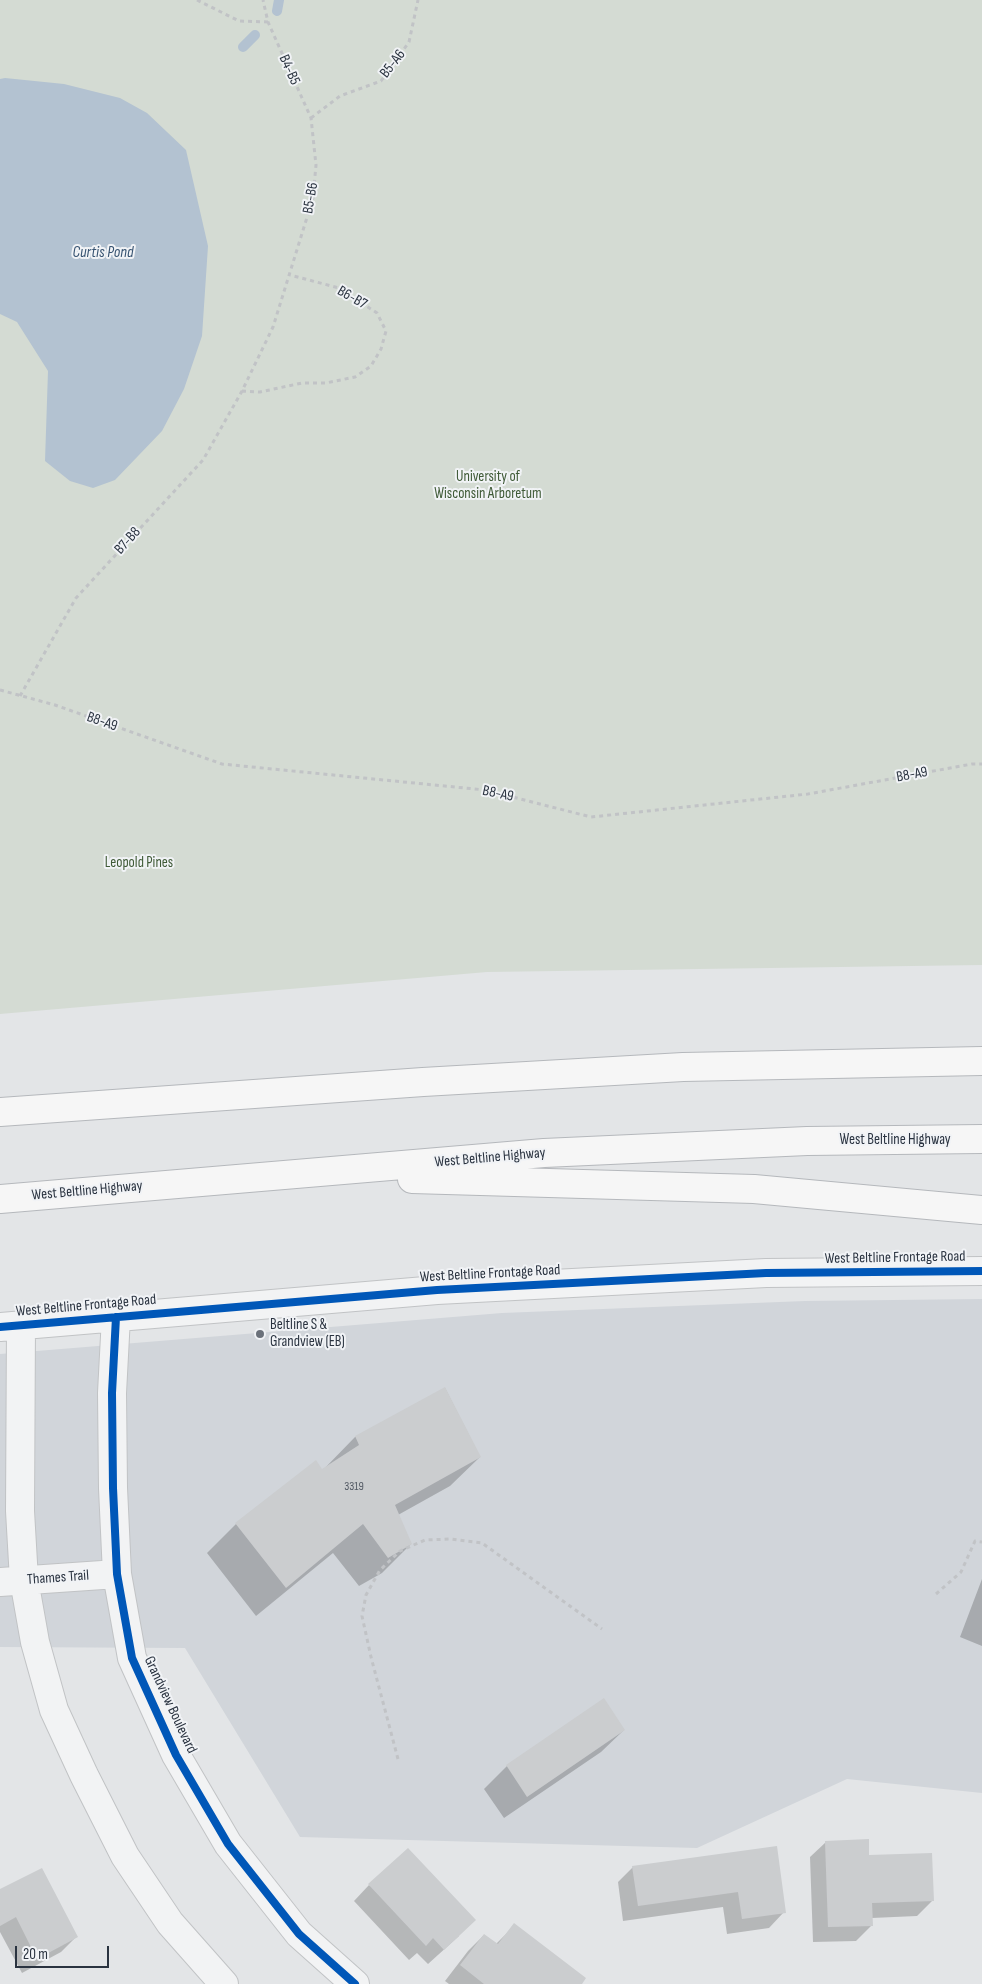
<!DOCTYPE html>
<html>
<head>
<meta charset="utf-8">
<style>
	body { margin:0 }
	#map { position:relative; width:982px; height:1984px; overflow:hidden; background:#e3e5e7; font-family:"Sofia Sans Condensed",sans-serif }
	canvas { display:block }
	.scale { position:absolute; left:15px; top:1946px; width:94px; height:22px; box-sizing:border-box; border:2px solid #2a3340; border-top:0; padding-left:6px; font-size:15px; line-height:18px; white-space:nowrap; color:#2a3340; -webkit-text-stroke:4px #f1f3f6; paint-order:stroke }
</style>
</head>
<body>
<div id="map">
<canvas width="982" height="1984"></canvas>
<div class="scale">20 m</div>
</div>
<script>
const ctx = document.querySelector('canvas').getContext('2d');
ctx.lineJoin = 'round';
function fill(path, color) { ctx.fillStyle = color; ctx.fill(path, 'evenodd'); }
function strokePath(path, color, width, dash) { ctx.strokeStyle = color; ctx.lineWidth = width; ctx.lineCap = dash ? 'butt' : 'round'; ctx.setLineDash(dash || []); ctx.stroke(path); }
function drawText(font, color, halo, rows, align = 'center') {
  ctx.font = font + ' "Sofia Sans Condensed",sans-serif'; ctx.lineWidth = 4; ctx.setLineDash([]); ctx.textBaseline = 'middle'; ctx.strokeStyle = halo; ctx.fillStyle = color; for (const [text, x, y, turn = 0] of rows) {
    ctx.save(); ctx.translate(x, y); ctx.rotate((+turn || 0) * Math.PI / 180); ctx.textAlign = isNaN(turn) ? turn : align; if (halo) ctx.strokeText(text, 0, 0); ctx.fillText(text, 0, 0); ctx.restore();
  }
}
fill(new Path2D(`
	M982 1299V1793L847 1779 697 1848 300 1837 185 1648 0 1647V1354L502 1313 805 1301Z`), '#d1d5da');
fill(new Path2D(`
	M0 0H982V965L487 972 0 1014Z`), '#d4dbd3');
fill(new Path2D(`
	M5 78 64 84 120 98 147 113 186 150 208 246 202 336 184 389 162 431 115 480 93 488 70 481 45 461 48 371 17 322 0 314V79Z`), '#b3c2d1');
fill(new Path2D(`
	M445 1388 480 1457 450 1486 398 1515 411 1544 382 1573 359 1586 333 1553 256 1616 207 1553 236 1524 316 1462 322 1471 355 1437Z
	M982 1579V1646L960 1637Z
	M603 1700 624 1730 601 1752 504 1818 484 1789 507 1766Z
	M826 1842 868 1856 932 1901 917 1916 872 1918V1925L856 1941 813 1942 810 1857Z
	M776 1848 784 1912 769 1928 727 1934 723 1907 623 1921 618 1882 633 1867Z
	M369 1885 459 1936 428 1964 417 1953 409 1960 354 1901Z
	M0 1891 76 1937 61 1952 22 1973 0 1932Z
	M515 1925 580 1984H449L445 1981 468 1951 484 1935 496 1944Z`), '#0003');
strokePath(new Path2D(`
	M277 11 279 0
	M243 47 255 35`), '#b3c2d1', 10);
fill(new Path2D(`
	M445 1387 481 1457 395 1505 412 1544 388 1558 363 1524 286 1588 235 1523 316 1460 322 1469 359 1445 355 1436Z
	M604 1698 625 1730 527 1797 506 1765Z
	M869 1839V1855L932 1853 934 1901 872 1903 873 1926 828 1927 825 1841Z
	M777 1846 786 1913 742 1919 738 1892 638 1906 632 1866Z
	M408 1848 476 1920 444 1950 433 1938 426 1946 368 1884Z
	M42 1868 78 1937 37 1959 16 1917 0 1926V1889Z
	M514 1923 586 1978 582 1984H484L460 1965 484 1934 498 1944Z`), '#cbcdcf');
const minor = new Path2D(`
	M116 1317 112 1393 113 1488 117 1574 132 1658 176 1755 228 1844 299 1934 355 1984
	M21 1325 20 1511 24 1580 35 1642 54 1710 84 1775 125 1856 170 1923 224 1984
	M0 1327 437 1290 766 1273 982 1271
	M0 1582 117 1574`);
const highway = new Path2D(`
	M0 1112 423 1082 683 1067 982 1061
	M412 1179 754 1189 982 1210
	M0 1199 544 1153 807 1141 982 1139`);
strokePath(minor, '#c1c3c5', 30);
strokePath(highway, '#b5b8bc', 30);
strokePath(new Path2D(`
	M197 0 239 21 268 22
	M311 118 340 96 381 81 409 42 418 0
	M242 391 260 392 302 383H326L355 377 371 366 381 349 386 331 377 313 339 288 290 275
	M0 690 55 705 222 764 485 790 591 817 808 794 972 764H982
	M20 696 76 598 203 460 242 391 273 327 313 198 316 165 311 118 268 22 263 0
	M936 1594 961 1572 975 1541 982 1542
	M398 1759 371 1657 362 1616 366 1595 380 1570 400 1551 425 1540 451 1539 482 1543 602 1629`), '#c1c3c6', 3, [4, 4]);
strokePath(minor, '#f2f3f4', 28);
strokePath(highway, '#f6f6f6', 28);
strokePath(new Path2D(`
	M116 1317 112 1393 113 1488 117 1574 132 1658 176 1755 228 1844 299 1934 355 1984
	M0 1327 437 1290 766 1273 982 1271`), '#0057b8', 8);
for (const [x, y, r, color] of [
	[260,1334,5,"#6b717a"]
]) { const dot = new Path2D(); dot.arc(x, y, r, 0, 2 * Math.PI); ctx.fillStyle = color; ctx.fill(dot); strokePath(dot, '#f1f3f6', 2); }
drawText('12px', '#535a64', null, [
	["3319",354,1487]
]);
drawText('15px', '#2a3340', '#f1f3f6', [
	["B5-A6",393,64,-52],
	["B4-B5",289,70,66],
	["B5-B6",311,198,-80],
	["B6-B7",352,298,30],
	["B7-B8",128,541,-48],
	["B8-A9",102,722,19],
	["B8-A9",912,775,-10],
	["B8-A9",498,794,12],
	["West Beltline Highway",895,1140],
	["West Beltline Highway",490,1158,-5],
	["West Beltline Highway",87,1191,-5],
	["West Beltline Frontage Road",895,1258,-1],
	["West Beltline Frontage Road",490,1274,-3],
	["West Beltline Frontage Road",86,1306,-5],
	["Thames Trail",58,1578,-4],
	["Grandview Boulevard",170,1705,65]
]);
drawText('15px', '#405b38', '#f1f3f6', [
	["University of",488,477],
	["Wisconsin Arboretum",488,494],
	["Leopold Pines",139,863]
]);
drawText('15px', '#2a3340', '#f1f3f6', [
	["Beltline S &",270,1325],
	["Grandview (EB)",270,1342]
], 'left');
drawText('italic 16px', '#375371', '#f1f3f6', [
	["Curtis Pond",103,253]
]);
</script>
</body>
</html>
